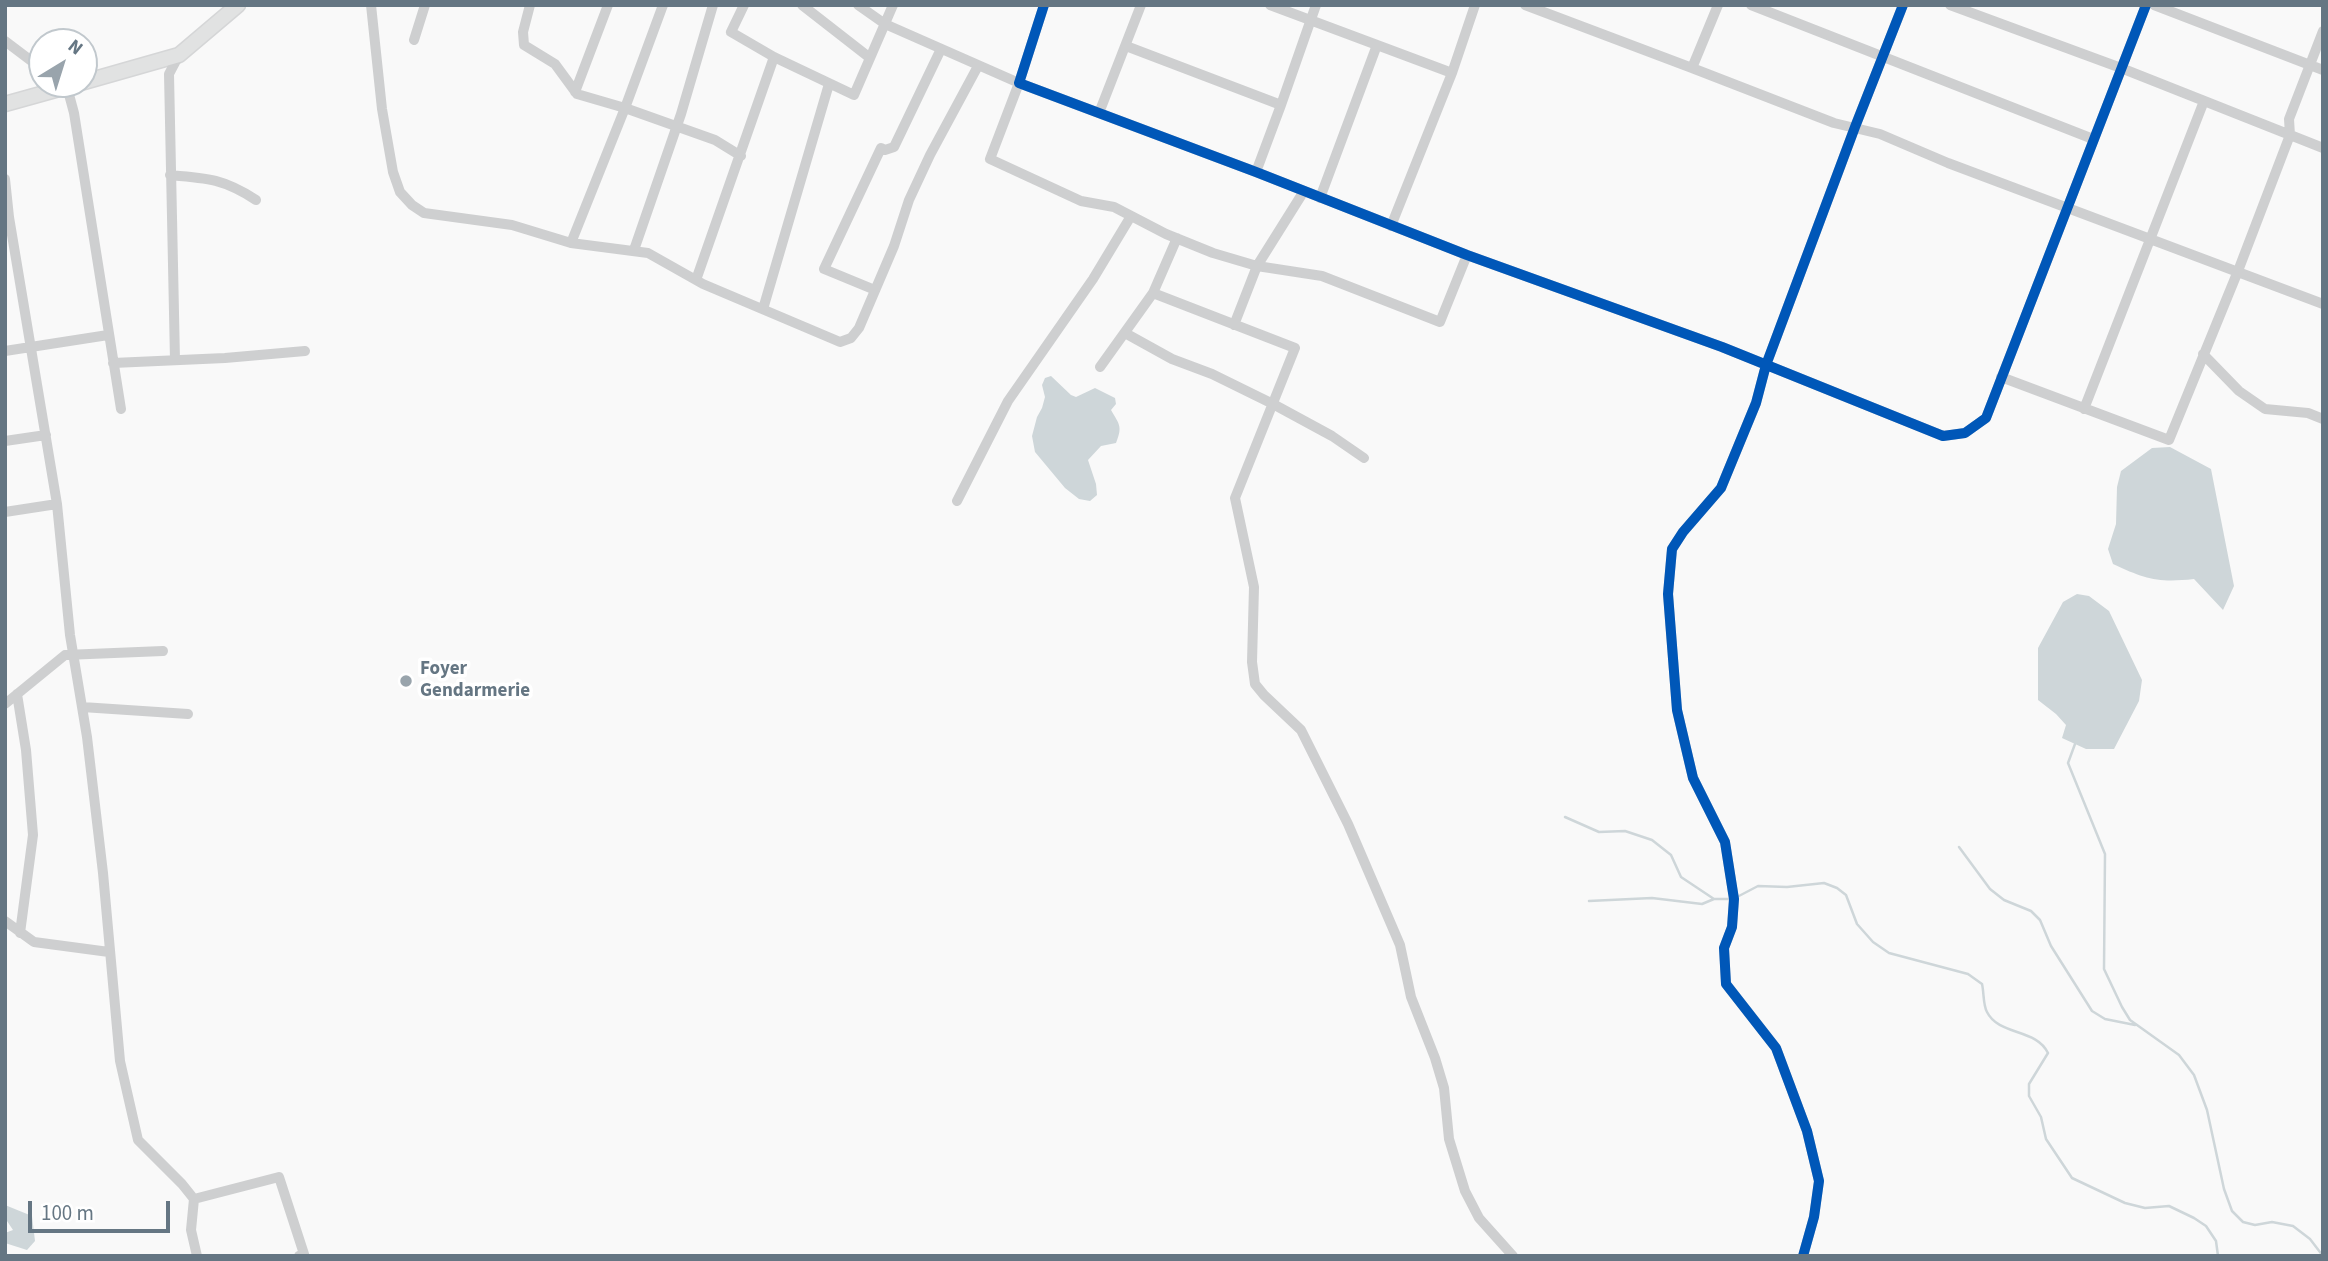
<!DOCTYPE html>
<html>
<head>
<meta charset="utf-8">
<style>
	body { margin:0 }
	#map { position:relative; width:2328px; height:1261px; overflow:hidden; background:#f9f9f9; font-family:"Source Sans 3",sans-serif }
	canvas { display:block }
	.frame { position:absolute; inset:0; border:7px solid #657683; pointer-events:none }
	.north { position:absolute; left:28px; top:28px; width:70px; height:70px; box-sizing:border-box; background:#fff; border:2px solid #c1c8cd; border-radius:50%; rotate:38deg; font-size:19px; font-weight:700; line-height:28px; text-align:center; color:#657683 }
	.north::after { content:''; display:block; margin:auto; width:24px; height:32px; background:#99a4ac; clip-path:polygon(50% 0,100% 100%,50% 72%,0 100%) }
	.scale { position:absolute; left:28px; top:1201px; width:142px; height:32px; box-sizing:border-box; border:4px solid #657683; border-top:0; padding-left:9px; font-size:21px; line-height:24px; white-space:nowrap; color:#657683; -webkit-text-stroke:5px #fff; paint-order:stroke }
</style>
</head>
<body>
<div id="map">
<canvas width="2328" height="1261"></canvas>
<div class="frame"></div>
<div class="north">N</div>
<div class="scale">100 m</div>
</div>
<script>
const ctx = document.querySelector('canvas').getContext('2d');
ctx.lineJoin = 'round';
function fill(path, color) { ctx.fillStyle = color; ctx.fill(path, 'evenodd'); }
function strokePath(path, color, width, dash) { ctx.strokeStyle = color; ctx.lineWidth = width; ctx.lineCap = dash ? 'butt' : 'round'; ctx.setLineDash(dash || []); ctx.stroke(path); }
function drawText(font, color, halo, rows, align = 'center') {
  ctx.font = font + ' "Source Sans 3",sans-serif'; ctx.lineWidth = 7; ctx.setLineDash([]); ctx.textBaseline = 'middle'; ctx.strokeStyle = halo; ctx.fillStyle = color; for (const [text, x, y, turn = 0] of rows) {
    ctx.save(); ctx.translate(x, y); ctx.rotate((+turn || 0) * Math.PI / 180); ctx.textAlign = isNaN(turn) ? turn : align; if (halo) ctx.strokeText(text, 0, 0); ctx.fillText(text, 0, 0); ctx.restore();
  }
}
fill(new Path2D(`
	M1051 376 1071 395 1076 397 1095 388 1115 398 1116 404 1111 410C1119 424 1123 426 1116 443L1101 446 1088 460 1096 484 1097 495 1090 501 1079 499 1065 488 1035 452 1032 436 1037 417 1042 408 1045 397 1042 385 1045 378Z
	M2170 447 2211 469 2234 586 2223 610 2194 579C2158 583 2145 579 2113 564L2108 549 2116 524 2117 487 2121 471 2152 448Z
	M2077 594 2089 596 2109 611 2142 680 2139 701 2114 749H2086L2062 738 2066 725 2056 714 2038 700V648L2063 602Z
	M5 1205 32 1216 35 1241 27 1250 5 1243V1233L13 1230 5 1218Z`), '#ced6d9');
strokePath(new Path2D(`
	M2075 744 2068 763 2105 854 2104 969 2122 1007 2130 1020 2179 1055 2194 1075 2207 1110 2224 1189 2232 1211 2243 1222 2255 1225 2272 1222 2293 1226 2310 1239 2323 1256
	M1565 817 1599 832 1625 831 1652 840 1671 855 1681 877 1714 899H1731
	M1959 847 1990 889 2004 900 2031 911 2040 920 2051 946 2092 1011 2105 1019 2135 1025
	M1737 897 1758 886 1787 887 1824 883 1837 888 1846 895 1857 924 1873 942 1889 953 1968 974 1982 984C1984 992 1983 1005 1987 1012 1999 1036 2036 1028 2048 1053L2029 1084V1096L2041 1117 2046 1139 2072 1178 2125 1203 2145 1208 2169 1206 2194 1218 2206 1226 2216 1241 2218 1256
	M1589 901 1652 898 1702 904 1714 899`), '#ced6d9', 2.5);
const secondary = new Path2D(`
	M84 82 179 55 238 5
	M5 104 77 84`);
strokePath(secondary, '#d5d6d7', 17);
strokePath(new Path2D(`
	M371 5 382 109 393 172 400 192 412 205 424 213 512 225 571 243 648 253 703 284 840 342 851 338 859 328 894 246 909 200 930 155 978 66
	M530 5 523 32 524 45 555 64 577 94 625 108 715 140 741 156
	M744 5 731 32 774 57 854 95 893 5
	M802 5 870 58
	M858 5 885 24 1019 83 990 159 1081 201 1114 207 1166 234 1213 253 1257 266 1322 276 1440 322 1467 255
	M1044 5 1019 83 1256 172 1467 255 1722 347 1943 436 1965 433 1986 418 2146 5
	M1270 5 1452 73
	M1525 5 1692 68 1718 5
	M1751 5 2093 139
	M1950 5 2121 68 2323 148
	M2154 5 2323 70
	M414 40 425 5
	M5 41 42 69
	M1126 46 1281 105
	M1692 68 1834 123 1880 134 1948 163 2323 304
	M63 84 67 87 74 113 121 409
	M575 92 608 5
	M1099 113 1141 5
	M1256 172 1281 105 1316 5
	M170 175C207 178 224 179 256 200
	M5 179 9 217 57 504 70 635 87 737 103 873 120 1061 138 1140 182 1184 194 1199 191 1230 197 1256
	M1320 198 1377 45
	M1391 226 1452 73 1475 5
	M571 243 625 108 663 5
	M634 250 681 114 713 5
	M696 280 774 57
	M875 290 824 269 881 148 885 150 894 147 941 49
	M1153 293 1295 348 1235 498 1254 587 1252 662 1255 684 1264 695 1301 730 1348 824 1400 945 1411 997 1435 1058 1444 1088 1449 1139 1465 1191 1479 1218 1513 1256
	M763 309 829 84
	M1234 325 1257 266 1304 191
	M1125 333 1172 359 1212 374 1273 404 1332 436 1364 458
	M5 351 108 335
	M2203 354 2239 391 2265 409 2308 413 2323 419
	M175 360 169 74 179 55
	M113 363 225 358 305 351
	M1100 367 1153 293 1177 238
	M2001 377 2169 440 2238 271 2290 135 2289 119 2323 31
	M2084 409 2204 101
	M5 441 46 435
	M957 501 1008 401 1093 279 1131 216
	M5 512 57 504
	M17 694 26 750 33 835 20 933
	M5 704 65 655 163 651
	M82 707 188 714
	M5 921 34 942 109 952
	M194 1199 279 1177 304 1254 299 1256
	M1803 1256 1814 1217 1819 1181 1807 1131 1776 1048 1726 984 1724 948 1732 927 1734 899 1725 842 1693 778 1677 710 1668 594 1672 549 1683 532 1721 488 1756 403 1766 365 1855 127 1903 5`), '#cecfd0', 10);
strokePath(secondary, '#e1e2e2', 14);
strokePath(new Path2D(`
	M1044 5 1019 83 1256 172 1467 255 1722 347 1943 436 1965 433 1986 418 2146 5
	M1803 1256 1814 1217 1819 1181 1807 1131 1776 1048 1726 984 1724 948 1732 927 1734 899 1725 842 1693 778 1677 710 1668 594 1672 549 1683 532 1721 488 1756 403 1766 365 1855 127 1903 5`), '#0057b8', 10);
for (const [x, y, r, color] of [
	[406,681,7,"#99a4ac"]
]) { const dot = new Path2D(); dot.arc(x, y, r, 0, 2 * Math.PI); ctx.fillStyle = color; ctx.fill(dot); strokePath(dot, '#fff', 2.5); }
drawText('bold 19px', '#657683', '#fff', [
	["Foyer",420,670],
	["Gendarmerie",420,692]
], 'left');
</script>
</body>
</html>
